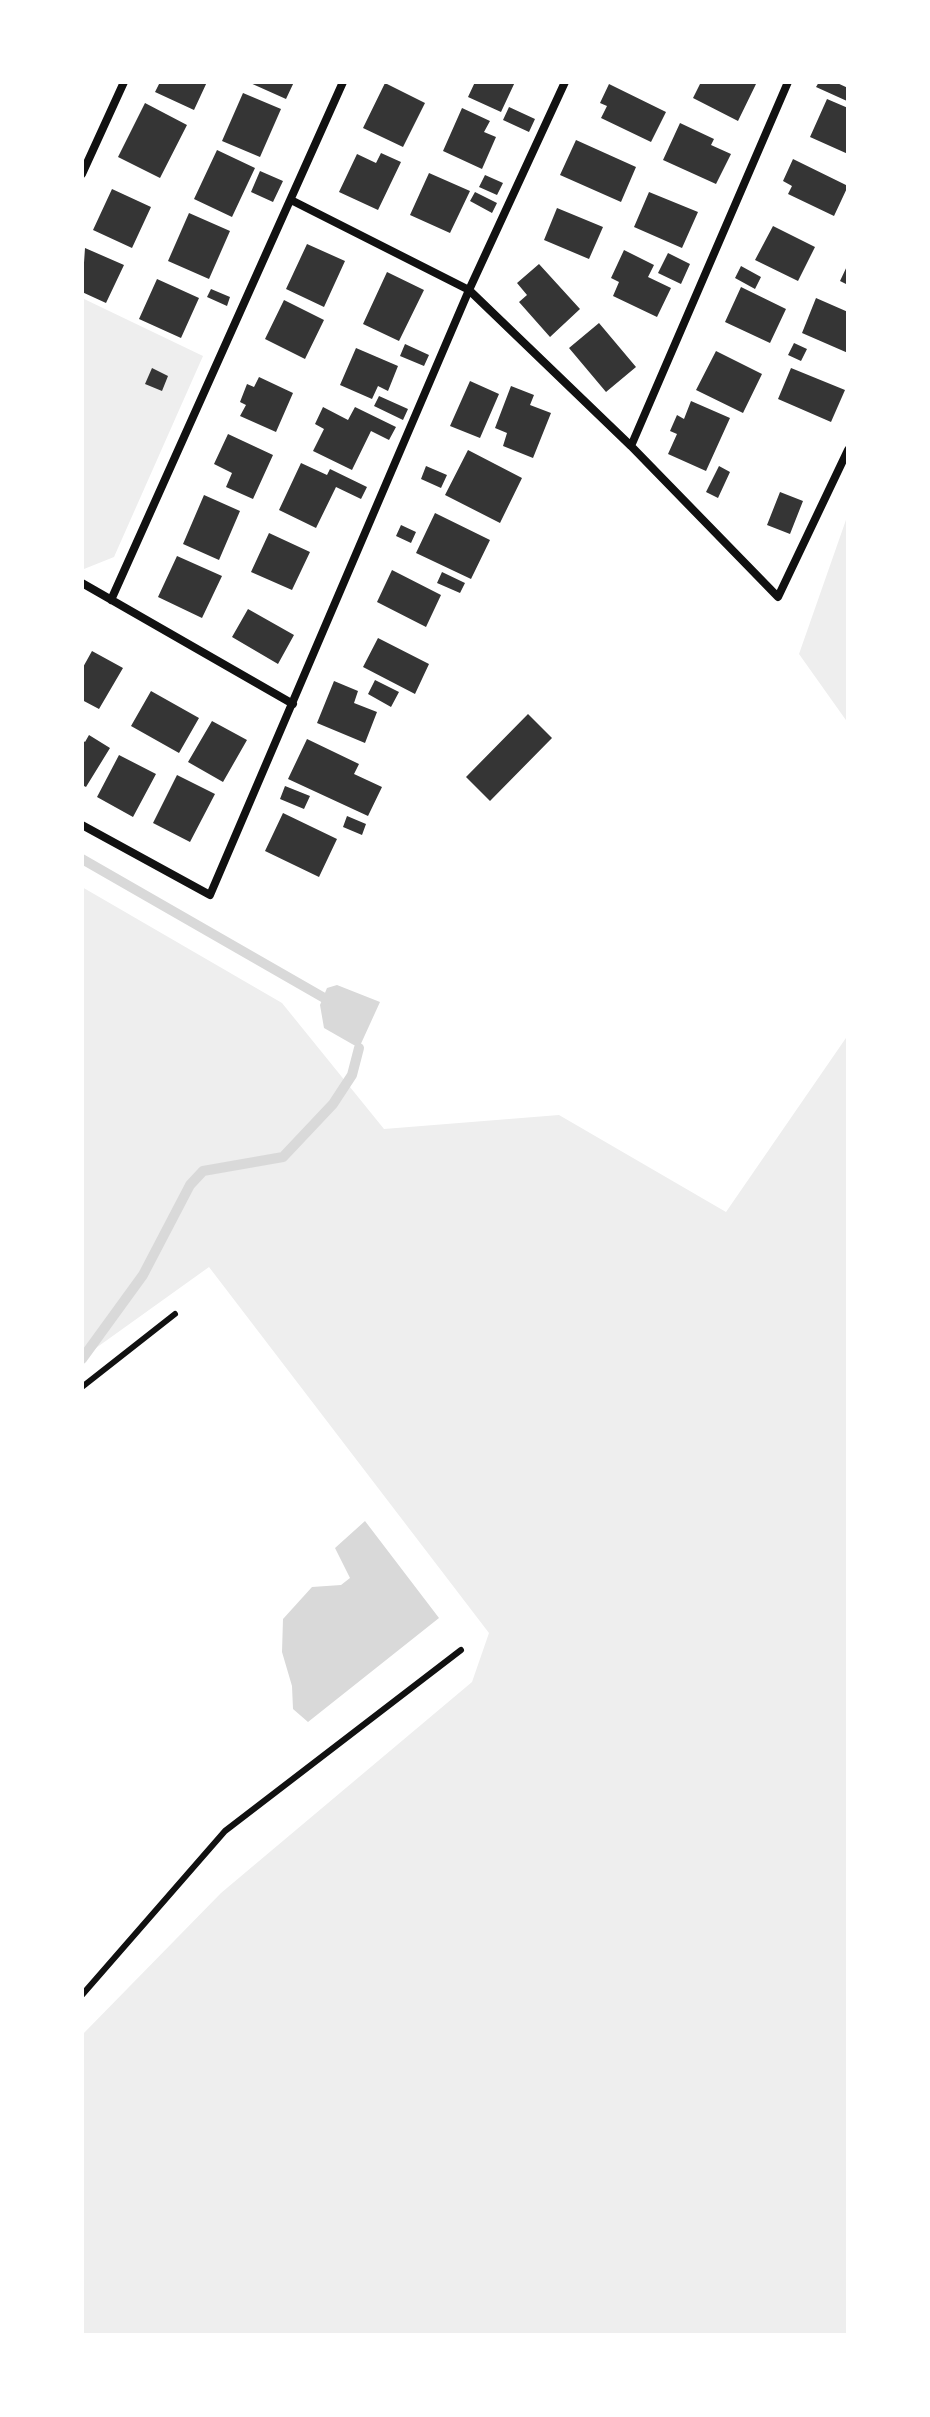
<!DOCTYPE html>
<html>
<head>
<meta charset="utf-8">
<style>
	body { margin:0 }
	#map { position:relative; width:930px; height:2417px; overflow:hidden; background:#fff; font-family:"Source Sans 3",sans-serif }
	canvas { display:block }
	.frame { position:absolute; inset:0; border:84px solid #fff; pointer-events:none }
</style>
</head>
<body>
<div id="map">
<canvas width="930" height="2417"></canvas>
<div class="frame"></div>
</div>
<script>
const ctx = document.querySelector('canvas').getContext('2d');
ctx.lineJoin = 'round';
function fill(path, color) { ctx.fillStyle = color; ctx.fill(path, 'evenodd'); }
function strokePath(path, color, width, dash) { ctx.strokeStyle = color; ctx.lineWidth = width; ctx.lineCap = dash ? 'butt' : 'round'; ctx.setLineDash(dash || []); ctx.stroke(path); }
fill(new Path2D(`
	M82 298 203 356 114 557 84 569Z
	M847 517 848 518V723L799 654Z
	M82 887 282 1003 384 1129 559 1115 726 1212 848 1035V2335H82V2035L221 1893 472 1682 489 1633 209 1267 82 1358Z`), '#eee');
fill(new Path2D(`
	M337 985 380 1002 359 1048 324 1028 320 1005 327 988Z
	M365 1521 439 1618 308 1722 293 1709 292 1686 282 1652 283 1619 312 1587 341 1585 350 1578 335 1548Z`), '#d9d9d9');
strokePath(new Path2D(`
	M82 859 326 999
	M82 1359 143 1275 190 1185 203 1171 283 1157 333 1104 352 1075 359 1048`), '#d9d9d9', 10);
fill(new Path2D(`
	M160 82H207L194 110 155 92Z
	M248 82H294L286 99Z
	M475 82H515L501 112 468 97Z
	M701 82H751L756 84 738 121 693 98Z
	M819 82H835L848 88 847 101 816 87Z
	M385 83 425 103 403 147 363 128Z
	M609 84 666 112 651 142 601 118 607 106 600 103Z
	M243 93 281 109 260 157 222 141Z
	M827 99 848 108V154L810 137Z
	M145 103 187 125 160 178 118 157Z
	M509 107 535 119 529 132 503 120Z
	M462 108 490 121 484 132 496 137 482 169 443 151Z
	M680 123 714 139 711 145 731 154 716 184 663 160Z
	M576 140 636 167 621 202 560 175Z
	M217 150 255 168 232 217 194 199Z
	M381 153 401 162 378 210 339 192 357 154 376 163Z
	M793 159 848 186 834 216 788 194 792 186 783 181Z
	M260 171 283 181 273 202 251 192Z
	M429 173 470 191 450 233 410 215Z
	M485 175 503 183 497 195 479 187Z
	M112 189 151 207 132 248 93 230Z
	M475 192 497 203 492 213 470 201Z
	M649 192 698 212 682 248 634 227Z
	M557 208 603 227 589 259 544 240Z
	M189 213 230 231 209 279 168 261Z
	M773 226 815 247 798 281 755 260Z
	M307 244 345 261 324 307 286 289Z
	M85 248 124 265 106 303 82 292Z
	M624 250 654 265 648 277 671 288 657 317 613 296 619 282 611 278Z
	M668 253 690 264 681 284 658 273Z
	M539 264 580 309 550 337 519 302 527 295 517 283Z
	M848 264V285L840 281Z
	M741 266 761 277 755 289 735 278Z
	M387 272 424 290 399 341 363 324Z
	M157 279 199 298 181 338 139 319Z
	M741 287 786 309 770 343 725 322Z
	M211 289 230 297 227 306 207 297Z
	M816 298 848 312V353L802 333Z
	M284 300 324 320 305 359 265 339Z
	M599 323 636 367 606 392 569 348Z
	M794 343 807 349 801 361 788 355Z
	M405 344 429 355 424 366 400 356Z
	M356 348 398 366 388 391 378 386 372 399 340 385Z
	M716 351 762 374 743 413 696 390Z
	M152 368 168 376 162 391 145 384Z
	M791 368 845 390 831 422 778 399Z
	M259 377 293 393 276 432 240 416 246 405 240 402 247 384 254 387Z
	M470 381 499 394 480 438 450 426Z
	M511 386 534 395 530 405 551 413 533 458 503 446 507 433 495 428Z
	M379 396 408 409 403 420 374 406Z
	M691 401 730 418 706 471 668 454 677 434 670 431 677 415 684 419Z
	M323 407 348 420 355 407 396 427 389 440 371 431 352 470 313 451 324 429 315 424Z
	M228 434 273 455 253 499 226 487 232 473 214 464Z
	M468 450 522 478 500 523 445 495Z
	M301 463 327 475 330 469 367 487 361 499 336 487 316 528 279 510Z
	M426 466 447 475 441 488 421 479Z
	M719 466 730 472 718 498 706 492Z
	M780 492 803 501 790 534 767 525Z
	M204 495 240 511 219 560 183 544Z
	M435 513 490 540 471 579 416 553Z
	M401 525 416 532 411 543 396 536Z
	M269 533 310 552 292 590 251 572Z
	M177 556 222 576 202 618 158 597Z
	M392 570 441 595 426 627 377 602Z
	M442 572 465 583 460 593 437 583Z
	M248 609 294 635 278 664 232 637Z
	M378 638 429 664 415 694 363 667Z
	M92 651 123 668 99 709 82 700V669Z
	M375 680 399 692 391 707 368 694Z
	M334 681 358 691 354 703 377 712 365 743 317 723Z
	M151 691 199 718 179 753 131 726Z
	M528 714 552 738 490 801 466 777Z
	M212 721 247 740 223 782 188 762Z
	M89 735 110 748 86 787 82 785V740L85 742Z
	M307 739 359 764 354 774 382 787 368 816 288 779Z
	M119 755 156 774 133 817 97 797Z
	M177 775 215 794 190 842 153 823Z
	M285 786 310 796 304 809 280 799Z
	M283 813 337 839 319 877 265 851Z
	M347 816 366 824 362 835 343 827Z`), '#353535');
strokePath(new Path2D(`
	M82 1387 175 1314
	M82 1995 225 1831 461 1650`), '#111', 6);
strokePath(new Path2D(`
	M82 174 124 82
	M291 200 469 290 631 446 778 597 848 450
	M631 446 788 82
	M82 583 293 704
	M111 600 343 82
	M82 825 210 895 469 290 565 82`), '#111', 8);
</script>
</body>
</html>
